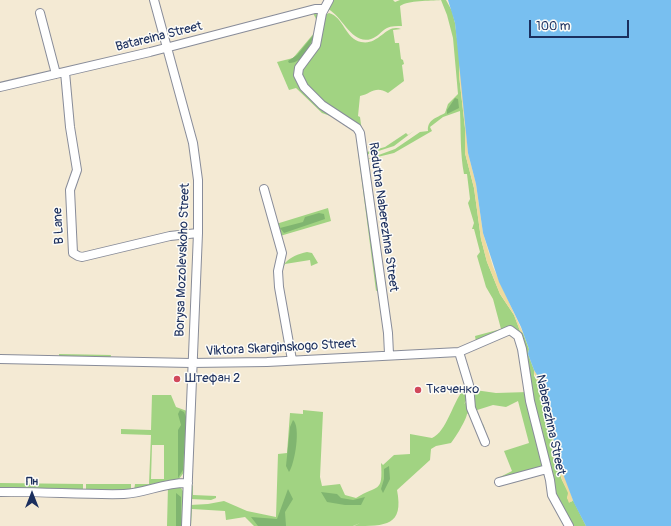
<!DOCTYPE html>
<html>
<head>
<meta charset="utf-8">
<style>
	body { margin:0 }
	#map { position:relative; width:671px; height:526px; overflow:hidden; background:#f4ead4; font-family:Pangolin,sans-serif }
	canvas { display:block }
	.north { position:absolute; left:12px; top:474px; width:40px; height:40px; -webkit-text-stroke:3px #fdfcf7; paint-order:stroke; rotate:0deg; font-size:11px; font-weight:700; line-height:16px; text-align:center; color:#1b2f5e }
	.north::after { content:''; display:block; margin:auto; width:14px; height:18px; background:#1b2f5e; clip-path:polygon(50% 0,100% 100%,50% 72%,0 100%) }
	.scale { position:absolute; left:529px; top:20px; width:100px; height:18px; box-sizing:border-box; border:2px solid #1b2f5e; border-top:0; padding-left:5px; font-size:12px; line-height:14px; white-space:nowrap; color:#1b2f5e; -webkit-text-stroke:3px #fdfcf7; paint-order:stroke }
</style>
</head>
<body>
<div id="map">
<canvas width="671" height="526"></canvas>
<div class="north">Пн</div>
<div class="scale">100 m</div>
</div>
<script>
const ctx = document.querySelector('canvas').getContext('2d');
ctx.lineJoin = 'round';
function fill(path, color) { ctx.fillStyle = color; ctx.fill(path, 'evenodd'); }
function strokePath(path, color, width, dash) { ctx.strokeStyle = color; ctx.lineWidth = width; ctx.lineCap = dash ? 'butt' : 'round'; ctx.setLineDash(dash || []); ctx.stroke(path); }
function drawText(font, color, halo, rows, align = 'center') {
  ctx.font = font + ' Pangolin,sans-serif'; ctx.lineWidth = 3; ctx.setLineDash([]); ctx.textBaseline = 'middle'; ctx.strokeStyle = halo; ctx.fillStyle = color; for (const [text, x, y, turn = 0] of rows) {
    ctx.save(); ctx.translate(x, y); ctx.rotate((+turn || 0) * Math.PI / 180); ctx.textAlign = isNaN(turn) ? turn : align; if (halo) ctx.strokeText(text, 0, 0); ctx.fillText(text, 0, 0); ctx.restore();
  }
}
fill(new Path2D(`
	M332 0H393L395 2 400 0H446L452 11 455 23 460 62 459 75 465 128V153L474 188 481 239 487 262 500 294 514 315 520 331 523 333 529 349 528 354 534 370V376L542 388 546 402 544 405 546 424 552 437V452L562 480 569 493 567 498 571 502 573 500 586 526H571L558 505 515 330 476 342 475 336 501 329 493 299 486 287 477 256 480 252 474 229H472L474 223 468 203 470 199 467 174H464C460 153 461 132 460 111L443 117 430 127 432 131 394 153 365 160 395 149 420 132 428 131C427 120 436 118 445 113L448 104 458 94 453 38 447 15 441 0C429 1 409 0 400 6L402 26C397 26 391 26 387 28 381 31 378 37 371 39 352 45 343 17 328 9Z
	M315 12 319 17 317 37 296 72 336 118 322 113 296 88 289 90 277 62 293 58 315 32 317 21 313 13 252 30Z
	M329 13C344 17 345 39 361 42 379 46 386 23 401 29L393 30 395 43H399L401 59 403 60 404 64 402 65 404 81 388 93C375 85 371 94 360 96L358 116 360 117 363 139 362 136 303 83 301 67 313 53 323 16Z
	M415 130 394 146 366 155 364 150 367 152 385 147 406 133 408 135Z
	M356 136H357L378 290 376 291Z
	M328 208 331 221 280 236 276 224Z
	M307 252 312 253 318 263 311 266 310 260 285 264 280 273 281 286C276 265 289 256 307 252Z
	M457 353 459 355C464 370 474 391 464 404L469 399 470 412 467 414C466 420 456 437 451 443L436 446 431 449 430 460 397 490C404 526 386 526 354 526L360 523 353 526H254L245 517 226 520 225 511 192 509 191 526H189L190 505 208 504 224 501 247 511 276 517 278 454 287 453 290 413 303 414V410L323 412 320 477 322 486 340 484 345 495 356 498C378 484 383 494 381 463L383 465 394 455 410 454V434L432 438C447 432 453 400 465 388L459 357H444L445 354Z
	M461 353 475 390 496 393 528 392 544 465 542 467 498 478 512 471 504 451 529 443 518 401 506 407 493 405 474 411 480 424H483L485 429 483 430 472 409Z
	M59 354 111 355 110 359 59 358Z
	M152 395H171L176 407 187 411 185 471 179 479 175 481 134 491 135 484H149L151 435 121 434V429L151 430ZM152 445H164V479H151Z
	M0 483 83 484V492L0 490Z
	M86 484H131V491L86 492Z
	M193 485V495L216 496V498L211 500 191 499 192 486Z
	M168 486H180L184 493 182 526H167Z`), '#a1d382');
fill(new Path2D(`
	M315 33C310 45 304 63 289 63L288 61 297 55Z
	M455 98 458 99 459 108 447 114V110Z
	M319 213 324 214 325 219 284 233 280 228 303 222 305 217Z
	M180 410 184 412 186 417 183 470 178 478V430L181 425 178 414Z
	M293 420C301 426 295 464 289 472L286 466 290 427Z
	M389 466 390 479 383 493 381 489 384 479V469Z
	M288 489 293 499 285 512 286 526H258L251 517 277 519Z
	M321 492 337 494 341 498 353 500 365 497 361 505H345L327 502Z
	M176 493 181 497V526H176Z`), '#80b570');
fill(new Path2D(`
	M460 62 468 153 476 184 483 233 493 267 523 333 520 331 514 315 500 294 487 262 481 239 474 188 465 153V128L459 75Z
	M534 370 542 383 548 400V417L553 431 554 445 573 500 569 503 567 498 568 493 562 480 556 459 552 457C552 450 553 445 552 438 550 427 539 414 546 402 544 393 533 376 534 370Z`), '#eeda9e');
fill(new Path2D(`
	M448 0H671V526H586L574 503 560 466 554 445 553 431 548 417V400L542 383 534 370 528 354 529 349 521 327 499 282 483 233 476 184 468 153 455 23Z`), '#78bff0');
const minor = new Path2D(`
	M154 0 193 143 198 180V233L186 526
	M329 0 322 13 316 45 299 68 298 75 304 87 322 105 357 128 360 133 388 333 389 354
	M40 13 56 74
	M65 72 70 127 77 170 70 190 73 253 78 256 82 257 170 236 198 233
	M0 87 150 52 315 9H324
	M264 189 282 253 278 271 279 287 292 360
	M459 352 469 385 471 408 485 442
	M0 359 191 363 267 362 459 352 510 330 518 336 522 349 530 401 550 480 552 495 569 526
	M499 482 547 469
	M0 492C41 491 82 495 124 494 146 493 165 482 188 483`);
strokePath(minor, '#888c99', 10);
strokePath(minor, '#fff', 8);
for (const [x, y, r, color] of [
	[177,379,4,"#d1495b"],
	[418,390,4,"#d1495b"]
]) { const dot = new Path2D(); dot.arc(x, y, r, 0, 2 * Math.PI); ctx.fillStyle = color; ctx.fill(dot); strokePath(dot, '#fdfcf7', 1.5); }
drawText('13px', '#1b2f5e', '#fdfcf7', [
	["Batareina Street",159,37,-14],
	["Redutna Naberezhna Street",383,217,82],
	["B Lane",59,226,-93],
	["Borysa Mozolevskoho Street",183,260,-88],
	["Viktora Skarginskogo Street",281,348,-3],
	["Naberezhna Street",550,425,78]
]);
drawText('13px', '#1b2f5e', '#fdfcf7', [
	["Штефан 2",185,379],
	["Ткаченко",426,390]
], 'left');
</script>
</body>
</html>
